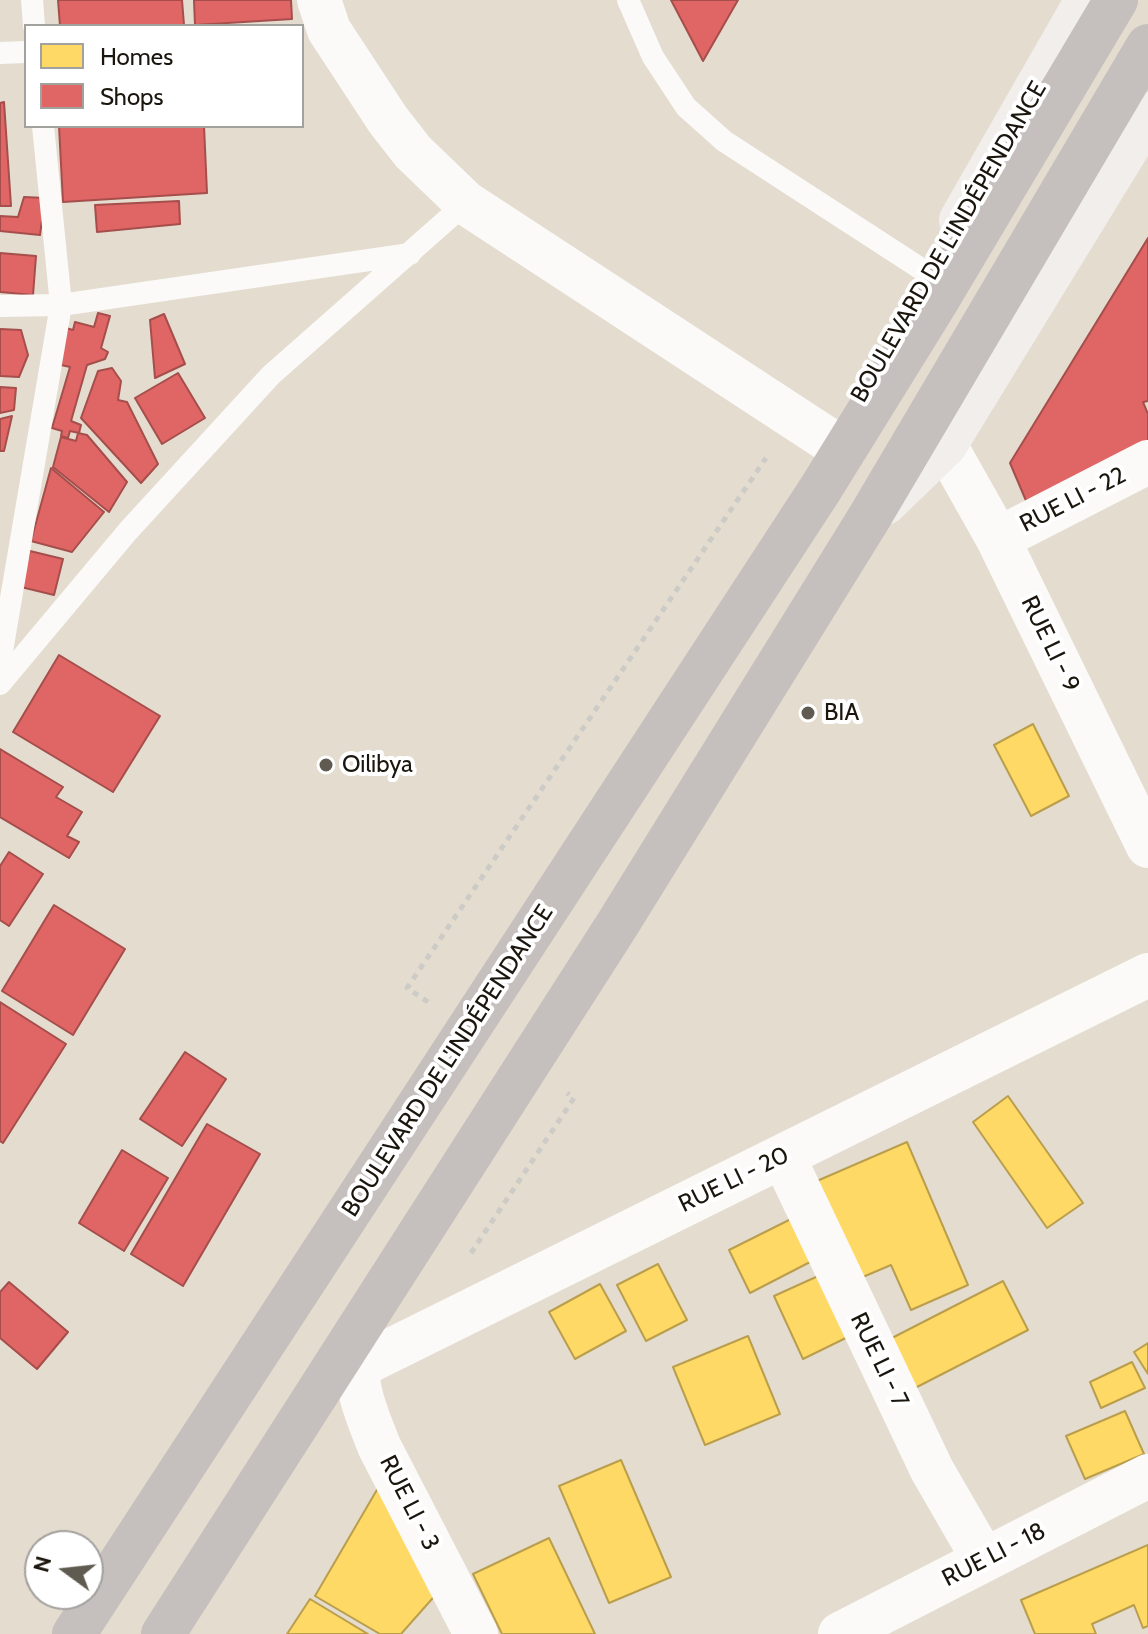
<!DOCTYPE html>
<html>
<head>
<meta charset="utf-8">
<style>
	body { margin:0 }
	#map { position:relative; width:1148px; height:1634px; overflow:hidden; background:#e3dccf; font-family:Cabin,sans-serif }
	canvas { display:block }
	.legend { position:absolute; left:24px; top:24px; width:280px; height:104px; box-sizing:border-box; background:#fff; border:2px solid #a3a19e; margin:0; padding:10px 14px; list-style:none; font-size:24px; color:#1a150d }
	.legend li { display:flex; align-items:center; gap:16px; height:40px }
	.legend b { width:40px; border:2px solid #a3a19e }
	.north { position:absolute; left:24px; top:1530px; width:80px; height:80px; box-sizing:border-box; background:#fff; border:2px solid #a3a19e; border-radius:50%; rotate:285deg; font-size:22px; font-weight:700; line-height:32px; text-align:center; color:#1a150d }
	.north::after { content:''; display:block; margin:auto; width:28px; height:36px; background:#605b51; clip-path:polygon(50% 0,100% 100%,50% 72%,0 100%) }
</style>
</head>
<body>
<div id="map">
<canvas width="1148" height="1634"></canvas>
<ul class="legend">
<li><b style="height:22px;background:#ffd966"></b>Homes</li>
<li><b style="height:22px;background:#e06666"></b>Shops</li>
</ul>
<div class="north">N</div>
</div>
<script>
const ctx = document.querySelector('canvas').getContext('2d');
ctx.lineJoin = 'round';
function fill(path, color) { ctx.fillStyle = color; ctx.fill(path, 'evenodd'); }
function strokePath(path, color, width, dash) { ctx.strokeStyle = color; ctx.lineWidth = width; ctx.lineCap = dash ? 'butt' : 'round'; ctx.setLineDash(dash || []); ctx.stroke(path); }
function drawText(font, color, halo, rows, align = 'center') {
  ctx.font = font + ' Cabin,sans-serif'; ctx.lineWidth = 8; ctx.setLineDash([]); ctx.textBaseline = 'middle'; ctx.strokeStyle = halo; ctx.fillStyle = color; for (const [text, x, y, turn = 0] of rows) {
    ctx.save(); ctx.translate(x, y); ctx.rotate((+turn || 0) * Math.PI / 180); ctx.textAlign = isNaN(turn) ? turn : align; if (halo) ctx.strokeText(text, 0, 0); ctx.fillText(text, 0, 0); ctx.restore();
  }
}
const homes = new Path2D(`
	M1033 724 1069 796 1031 816 994 745Z
	M1008 1096 1083 1203 1047 1228 973 1122Z
	M907 1142 968 1285 911 1310 891 1265 851 1282 810 1184Z
	M791 1219 812 1261 750 1293 729 1250Z
	M658 1264 687 1320 646 1341 617 1285Z
	M827 1272 856 1333 803 1359 774 1296Z
	M1003 1281 1028 1330 915 1388 890 1339Z
	M600 1284 626 1331 575 1359 549 1312Z
	M748 1336 780 1414 705 1445 673 1367Z
	M1148 1343V1374L1134 1352Z
	M1132 1362 1145 1388 1101 1408 1090 1382Z
	M1125 1411 1144 1454 1085 1479 1066 1436Z
	M621 1460 671 1577 609 1603 559 1486Z
	M385 1476 439 1591 401 1634H380L315 1596Z
	M549 1538 595 1634H502L473 1574Z
	M1148 1545V1626L1143 1628 1134 1605 1092 1624 1096 1634H1035L1021 1600Z
	M310 1599 368 1634H287Z`);
fill(homes, '#ffd966');
strokePath(homes, '#ba9e4b', 2);
const shops = new Path2D(`
	M58 0H182L184 25 60 26Z
	M194 0H291L292 19 195 25Z
	M671 0H738L703 61Z
	M4 102 11 206H0V103Z
	M59 126H204L207 193 63 202Z
	M24 197 45 198 40 235 0 231V216L18 217Z
	M179 201 180 224 97 232 95 205Z
	M1148 238V401L1143 402 1148 414V445L1027 503 1010 463Z
	M0 253 36 256 33 295 0 292Z
	M98 313 110 316 101 348 108 352 105 359 87 365 71 421 81 425 79 433 70 431 68 438 61 436 62 431 52 428 70 367 61 365 66 328 73 330 75 322 94 327Z
	M164 314 185 364 155 378 150 320Z
	M0 329 21 330 28 355 19 377 0 376Z
	M112 368 121 381 118 400 127 402 158 464 141 483 81 418 98 371Z
	M178 373 205 418 162 444 135 398Z
	M0 387 16 388 14 410 0 413Z
	M12 416 4 451H0V419Z
	M78 433 87 435 127 482 109 512 53 467 61 437 76 441Z
	M51 468 104 512 72 552 31 541Z
	M30 551 63 559 54 595 21 587Z
	M59 655 160 716 113 792 13 732Z
	M0 749 63 787 56 797 82 812 67 836 79 842 69 858 0 817Z
	M9 852 43 874 9 926 0 920V866Z
	M54 905 125 949 73 1035 2 991Z
	M0 1002 66 1044 3 1143 0 1141Z
	M185 1052 226 1079 182 1146 140 1119Z
	M207 1124 260 1154 183 1286 131 1254Z
	M122 1150 168 1178 124 1251 79 1223Z
	M9 1282 68 1332 37 1369 0 1338V1292Z`);
fill(shops, '#e06666');
strokePath(shops, '#a54e4b', 2);
strokePath(new Path2D(`
	M428 1002 407 988 766 458
	M471 1253 574 1098 567 1093`), '#cdcbc6', 5, [6, 6]);
strokePath(new Path2D(`
	M32 0 34 26
	M628 0 653 57 686 107 724 141 929 274
	M0 53 26 52
	M0 306 61 305 410 254
	M0 663 61 305 43 126
	M0 684 128 531 271 375 466 203`), '#fbfaf8', 22);
strokePath(new Path2D(`
	M319 0 329 30 388 120 413 152 466 203 833 443
	M945 445 998 539 1148 846
	M998 539 1148 462
	M783 1156 932 1470 984 1560
	M359 1339C358 1354 356 1370 359 1385 362 1406 372 1427 379 1446L476 1634
	M357 1367 1148 975
	M840 1634 1148 1476`), '#fbfaf8', 44);
strokePath(new Path2D(`
	M961 220 1087 0
	M885 503 945 445 1148 114`), '#f1eeec', 44);
strokePath(new Path2D(`
	M74 1634 821 488 935 304 1116 0
	M163 1634 617 925 869 518 1148 46`), '#c5bfbd', 44);
for (const [x, y, r, color] of [
	[808,713,8,"#605b51"],
	[326,765,8,"#605b51"]
]) { const dot = new Path2D(); dot.arc(x, y, r, 0, 2 * Math.PI); ctx.fillStyle = color; ctx.fill(dot); strokePath(dot, '#fff', 3); }
drawText('24px', '#1a150d', '#fff', [
	["BOULEVARD DE L'INDÉPENDANCE",949,242,-60],
	["RUE LI - 22",1073,500,-27],
	["RUE LI - 9",1050,644,64],
	["BOULEVARD DE L'INDÉPENDANCE",448,1061,-57],
	["RUE LI - 20",734,1180,-26],
	["RUE LI - 7",879,1360,64],
	["RUE LI - 3",409,1503,63],
	["RUE LI - 18",994,1555,-27]
]);
drawText('24px', '#1a150d', '#fff', [
	["BIA",824,713],
	["Oilibya",342,765]
], 'left');
</script>
</body>
</html>
